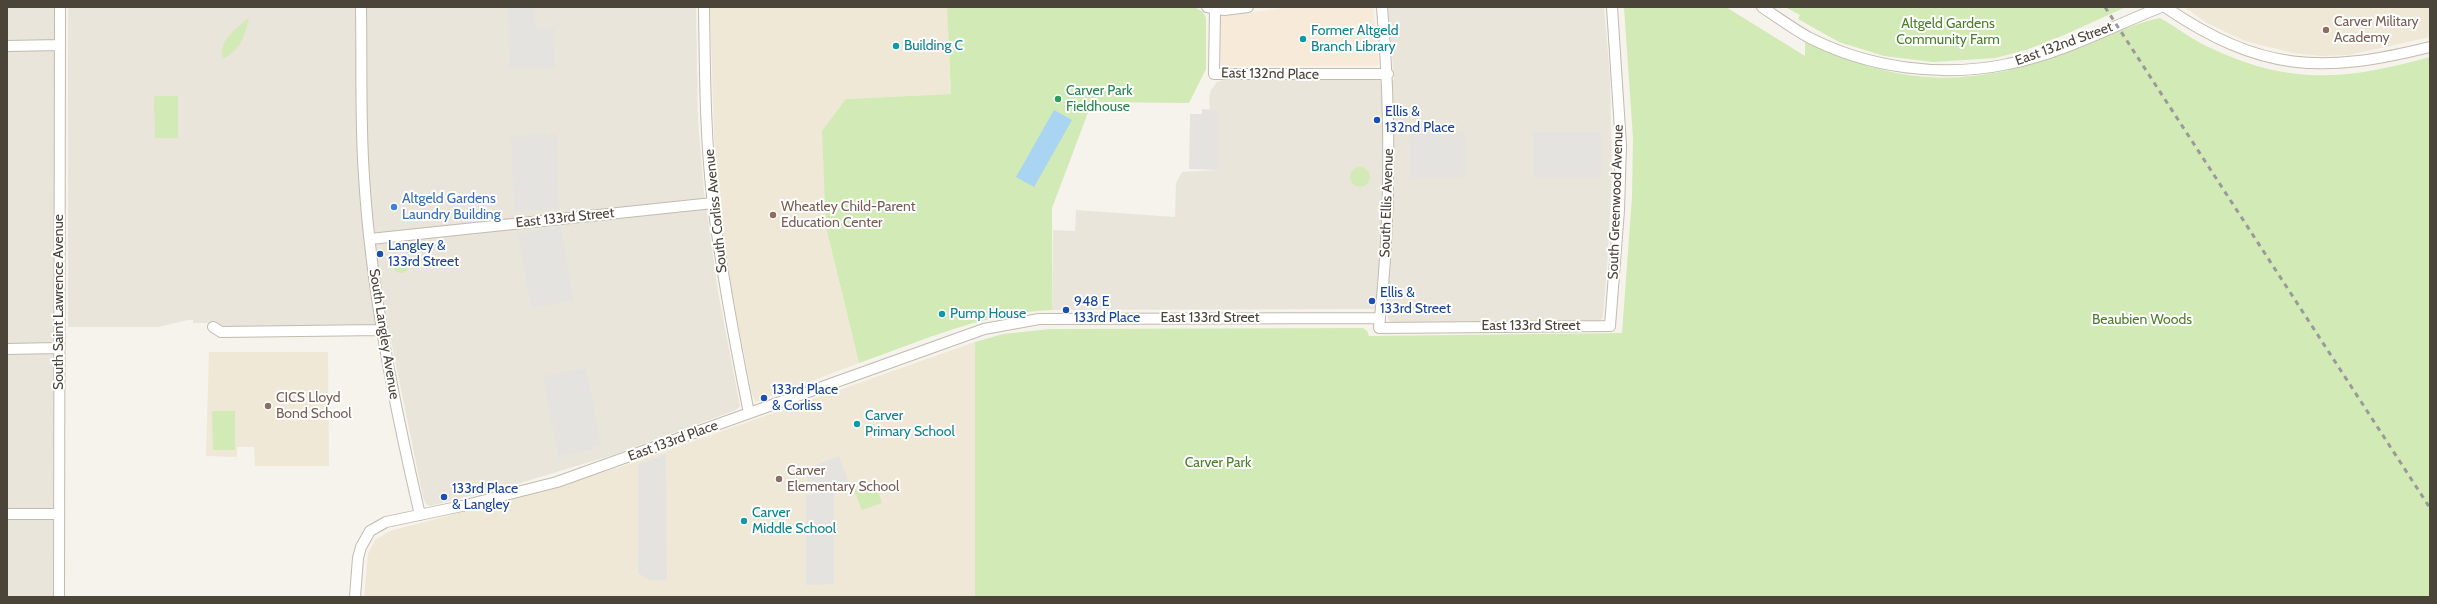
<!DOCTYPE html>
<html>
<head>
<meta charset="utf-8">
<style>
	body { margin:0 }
	#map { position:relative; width:2437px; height:604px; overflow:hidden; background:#f6f3ec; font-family:Cabin,sans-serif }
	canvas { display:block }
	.frame { position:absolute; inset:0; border:8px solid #4b4439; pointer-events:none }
</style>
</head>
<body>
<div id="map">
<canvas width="2437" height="604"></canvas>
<div class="frame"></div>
</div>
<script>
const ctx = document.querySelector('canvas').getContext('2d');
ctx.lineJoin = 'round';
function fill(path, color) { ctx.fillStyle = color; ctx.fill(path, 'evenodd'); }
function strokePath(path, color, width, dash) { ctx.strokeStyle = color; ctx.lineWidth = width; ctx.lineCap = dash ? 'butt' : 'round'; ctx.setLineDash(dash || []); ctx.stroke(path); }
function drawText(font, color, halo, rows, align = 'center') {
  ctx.font = font + ' Cabin,sans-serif'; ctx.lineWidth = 4; ctx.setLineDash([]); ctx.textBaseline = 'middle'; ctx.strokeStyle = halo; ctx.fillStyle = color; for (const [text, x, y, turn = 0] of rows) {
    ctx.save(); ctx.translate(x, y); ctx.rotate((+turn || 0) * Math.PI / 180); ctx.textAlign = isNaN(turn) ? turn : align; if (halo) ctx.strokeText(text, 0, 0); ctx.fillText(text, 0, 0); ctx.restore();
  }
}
fill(new Path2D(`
	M7 7H54L56 597H7Z
	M68 7H696L698 119 704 192 718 292 740 406 736 410 613 455 510 486 430 506 426 504 423 497 388 326 220 328 216 323H193V320H188L158 327H68Z
	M1388 7H1604L1610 77 1612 171 1608 254 1603 317 1600 321 1395 323 1389 321 1387 310 1369 309 1052 310 1053 230 1075 231 1076 210 1175 217 1176 183 1182 172 1218 170V110H1210L1209 98 1211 90 1217 82 1223 80H1394Z`), '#eae5da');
fill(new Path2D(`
	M1292 7H1373L1379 64 1376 66H1223L1221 64 1220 18 1223 16Z`), '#f7ead8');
fill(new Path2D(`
	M710 7H947L951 94 846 99 826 227 859 363 756 402 752 395 732 293 719 203 714 135Z
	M2184 7H2430V37L2349 55 2321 56 2293 53 2245 41 2207 23Z
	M975 342V597H364L368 554 375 540 390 531 542 491 623 466Z
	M209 352H328L329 466H255L254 447H237V457L206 456Z`), '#efe8d6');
fill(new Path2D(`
	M947 7H1194L1203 12 1206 18V69L1189 103 1092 102 1052 208V310C985 312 922 341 859 363L826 227 822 131 846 99 951 94Z
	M1624 7H1726L1805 56V42C1906 88 1971 88 2075 50 2100 41 2135 22 2160 18 2178 28 2195 42 2215 50 2293 86 2350 79 2430 57V597H975V342L1003 334 1051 329 1363 328 1367 331 1369 336 1622 333 1632 197 1633 138Z
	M1785 7H2126L2064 35 2026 50 1995 58 1933 62 1884 56 1839 42 1798 19 1800 15Z
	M249 17C245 36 241 49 223 59 218 38 237 30 249 17Z
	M154 96H178V138H155Z
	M1350 177a10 10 0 1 1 20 0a10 10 0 1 1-20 0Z
	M392 264a9 9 0 1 1 18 0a9 9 0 1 1-18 0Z
	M212 411H235V450H213Z
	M875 482 882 503 862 510 854 490Z`), '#d2eab5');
fill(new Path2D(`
	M508 7H535V29L554 28 555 68 509 69Z
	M1202 109 1218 110V170L1189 169 1190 114H1202Z
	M1409 132H1465V177H1410Z
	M1533 132H1601V177H1533Z
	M557 134 559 210 514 211 511 136Z
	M561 227 574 301 531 308 518 234Z
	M586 368 601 445 592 447V450L558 456 543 376Z
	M666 454 667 580H649L638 573V464Z
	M839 456 849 483 834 488V584L806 585V495H813L805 469Z`), '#e5e3e0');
fill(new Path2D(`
	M1054 110 1072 120 1034 187 1016 177Z`), '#a9d4f2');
const street = new Path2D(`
	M361 7C362 63 360 120 364 176 371 291 394 403 420 515
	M704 7C705 73 705 139 713 204 722 275 735 344 749 413
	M1207 7 1224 10 1248 7
	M1382 7C1391 114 1391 220 1379 328L1610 326 1619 210 1621 145 1612 7
	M1762 7C1777 17 1792 28 1808 37 1868 68 1942 78 2008 64 2061 54 2111 27 2161 7
	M2165 7C2261 72 2321 74 2430 47
	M1215 10 1214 74H1388
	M7 46 60 45
	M370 239 713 203
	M213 327 221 332 381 330
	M7 349 58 348
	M7 514H58
	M59 597 60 7
	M355 597 358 558 361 547 370 531 386 522 462 506 557 482 984 329 1039 319 1380 318`);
strokePath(street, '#c2bbae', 12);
strokePath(street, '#fff', 10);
strokePath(new Path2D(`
	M2105 7 2430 508`), '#9a9a9a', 3, [5, 5]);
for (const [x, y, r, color] of [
	[2326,30,4,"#8d6e63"],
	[1303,39,4,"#0f9aa8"],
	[896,46,4,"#0f9aa8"],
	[1058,99,4,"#2e9e5b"],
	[1377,120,4,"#1a4fb4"],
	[394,207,4,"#3f7fe0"],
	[773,215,4,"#8d6e63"],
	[380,254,4,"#1a4fb4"],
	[1372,301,4,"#1a4fb4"],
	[1066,310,4,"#1a4fb4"],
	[942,314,4,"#0f9aa8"],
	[764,398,4,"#1a4fb4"],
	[268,406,4,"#8d6e63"],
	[857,424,4,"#0f9aa8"],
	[779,479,4,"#8d6e63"],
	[444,497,4,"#1a4fb4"],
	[744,521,4,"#0f9aa8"]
]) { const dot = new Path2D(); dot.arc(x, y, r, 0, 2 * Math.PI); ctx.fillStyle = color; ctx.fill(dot); strokePath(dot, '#fff', 1.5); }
drawText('14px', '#785e54', '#fff', [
	["Carver Military",2334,22],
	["Academy",2334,38],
	["Wheatley Child-Parent",781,207],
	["Education Center",781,223],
	["CICS Lloyd",276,398],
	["Bond School",276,414],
	["Carver",787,471],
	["Elementary School",787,487]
], 'left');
drawText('14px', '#4a7f2a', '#fff', [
	["Altgeld Gardens",1948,24],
	["Community Farm",1948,40],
	["Beaubien Woods",2142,320],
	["Carver Park",1218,463]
]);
drawText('14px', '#0d838f', '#fff', [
	["Former Altgeld",1311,31],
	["Branch Library",1311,47],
	["Building C",904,46],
	["Pump House",950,314],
	["Carver",865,416],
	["Primary School",865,432],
	["Carver",752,513],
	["Middle School",752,529]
], 'left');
drawText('14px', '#4b4439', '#fff', [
	["East 132nd Street",2064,44,-20],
	["East 132nd Place",1270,74,1],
	["South Greenwood Avenue",1616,202,-88],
	["South Ellis Avenue",1387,203,-88],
	["South Corliss Avenue",716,211,-96],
	["East 133rd Street",565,218,-6],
	["South Saint Lawrence Avenue",59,302,-90],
	["East 133rd Street",1210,318],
	["East 133rd Street",1531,326],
	["South Langley Avenue",384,334,81],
	["East 133rd Place",673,441,-20]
]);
drawText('14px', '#27864d', '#fff', [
	["Carver Park",1066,91],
	["Fieldhouse",1066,107]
], 'left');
drawText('14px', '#164399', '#fff', [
	["Ellis &",1385,112],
	["132nd Place",1385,128],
	["Langley &",388,246],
	["133rd Street",388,262],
	["Ellis &",1380,293],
	["133rd Street",1380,309],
	["948 E",1074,302],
	["133rd Place",1074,318],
	["133rd Place",772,390],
	["& Corliss",772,406],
	["133rd Place",452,489],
	["& Langley",452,505]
], 'left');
drawText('14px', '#366cbe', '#fff', [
	["Altgeld Gardens",402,199],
	["Laundry Building",402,215]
], 'left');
</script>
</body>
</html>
